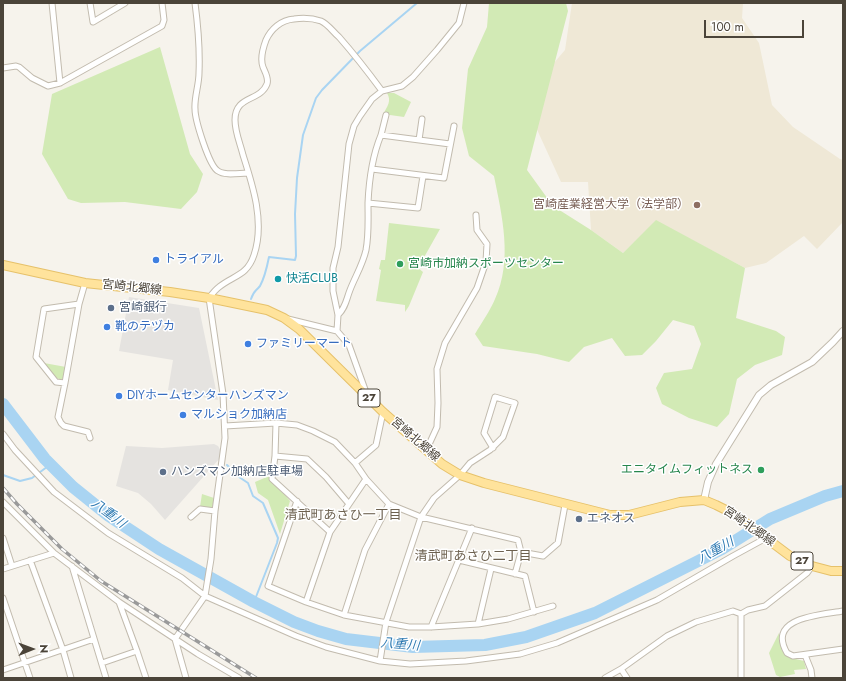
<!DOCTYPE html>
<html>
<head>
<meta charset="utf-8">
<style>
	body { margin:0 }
	#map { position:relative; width:846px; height:681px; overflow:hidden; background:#f6f3ec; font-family:Jost,sans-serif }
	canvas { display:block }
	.frame { position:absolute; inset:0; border:4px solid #4b4439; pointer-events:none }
	.north { position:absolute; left:12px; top:629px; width:40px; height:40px; -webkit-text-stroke:3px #fff; paint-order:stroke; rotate:89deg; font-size:11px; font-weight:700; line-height:16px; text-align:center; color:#4b4439 }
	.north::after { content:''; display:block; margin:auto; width:14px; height:18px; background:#4b4439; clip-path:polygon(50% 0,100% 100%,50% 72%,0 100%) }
	.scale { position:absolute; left:704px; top:20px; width:100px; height:18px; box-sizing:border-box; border:2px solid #4b4439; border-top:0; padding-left:5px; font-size:12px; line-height:14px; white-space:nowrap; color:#4b4439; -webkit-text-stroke:3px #fff; paint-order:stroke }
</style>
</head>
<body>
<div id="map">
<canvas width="846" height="681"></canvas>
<div class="frame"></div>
<div class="north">N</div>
<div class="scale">100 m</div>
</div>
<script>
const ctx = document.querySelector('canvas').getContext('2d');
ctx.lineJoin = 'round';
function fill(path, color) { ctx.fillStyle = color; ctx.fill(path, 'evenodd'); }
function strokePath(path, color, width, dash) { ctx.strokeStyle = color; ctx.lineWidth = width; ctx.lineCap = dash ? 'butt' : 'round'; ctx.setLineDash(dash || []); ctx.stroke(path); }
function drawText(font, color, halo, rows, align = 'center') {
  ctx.font = font + ' Jost,"Noto Sans JP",sans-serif'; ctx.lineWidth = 3; ctx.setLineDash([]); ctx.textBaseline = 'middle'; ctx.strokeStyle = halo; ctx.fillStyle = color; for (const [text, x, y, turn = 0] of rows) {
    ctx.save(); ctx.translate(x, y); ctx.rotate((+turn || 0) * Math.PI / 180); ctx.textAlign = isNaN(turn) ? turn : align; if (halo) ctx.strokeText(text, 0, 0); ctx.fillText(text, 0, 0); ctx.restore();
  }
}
fill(new Path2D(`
	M572 3H743L742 18 759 43 772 105 793 127 840 159 843 160V222L817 249 804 236 766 263 745 268 656 221 623 253 591 230 588 182H561L523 99 565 50Z`), '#efe8d6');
fill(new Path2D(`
	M489 3H566L568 11 527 170 553 206 591 230 623 253 656 220 745 268 736 318 776 331 785 337 782 355 755 365 737 379 729 414 717 427 689 418 662 404 656 388 664 373 692 369 701 344 694 326 673 320 656 341 642 355 625 356 612 338 584 347 569 362 537 354 483 346 475 334C482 322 490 311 495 299 513 260 502 216 494 176L469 156 462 128 468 69 487 27Z
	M160 47 190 154 203 174 197 192 181 209 125 202 81 203 68 199 42 154 52 94Z
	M387 93H394L411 102 404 117 383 114C387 107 392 101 387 93Z
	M389 223 440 229 418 268 423 272 409 306 405 312V305L376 301 381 270 379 269 381 260H385Z
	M44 363 66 367 64 378 61 380 55 377Z
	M269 476 290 501 280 534 268 500 258 493 255 482Z
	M202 494 214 498 212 509 200 507Z
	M779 633 782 650 788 657 804 661 806 669 794 670 795 674 780 677 776 675 769 653Z`), '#d2eab5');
fill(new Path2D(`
	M129 297 199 308 218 400 168 390 173 360 119 351Z
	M214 444 218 446 221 451 220 458 165 520 151 504 138 493 116 486 126 446 162 448Z`), '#e5e3e0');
strokePath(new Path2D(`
	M251 299C254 290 255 292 260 286 265 277 267 267 269 257L295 260 296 256 295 214 297 178 303 135 316 98 322 90 360 51 417 3
	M227 465 239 477 248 483 253 496 263 503 278 538 277 543 254 602
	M3 475 20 481 32 478 51 464`), '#a9d4f2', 2);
strokePath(new Path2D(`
	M3 404 45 459 73 487 109 516 159 549 254 602 294 622 318 631 346 639 413 647 485 645 526 637 595 613 722 549 770 519 825 496 843 491`), '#a9d4f2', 12);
const minor = new Path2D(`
	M52 3 60 83
	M90 3 93 22 125 3
	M195 3C198 26 200 50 199 73 199 85 194 98 195 109 195 120 209 166 218 171 225 176 239 173 248 173
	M3 68 16 66 19 67 32 78 48 86 60 83 162 26 164 20 162 3
	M381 135 386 115
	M419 140 422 119
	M372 169 444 178 454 126
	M423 176 418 208 368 203C369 180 372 157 381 135L450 144
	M85 283 79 304 65 383 58 417 61 423 64 426 88 432 90 438
	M338 315C346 307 346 300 350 290 355 277 363 264 366 250 369 234 368 218 368 203
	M288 319 337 331 349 345 367 395
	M337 331 338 315 333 291V268L338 247 346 172 349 144 354 126 360 116 372 99 382 91 402 86 413 77 437 50 459 23 464 3
	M65 383 56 382 36 357 44 309 79 304
	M276 423 275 456 272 479 330 532
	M225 426 276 423 297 425 313 431 335 442 355 463 366 479 389 504 421 517 518 540 521 552 515 574
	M3 434 15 450 54 492 108 533 182 578 205 596 296 636 326 647 380 661 410 664 466 661 520 654 557 643 657 600 733 556 766 538
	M426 451 437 427 438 403 437 369 445 343 477 288 486 262 487 244 477 230 476 215
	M275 456 307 459 326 477 349 504
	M355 463 376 445 383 412
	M297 501 268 586 306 602 344 615 409 627H431L478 624 508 619 553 606
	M3 502 54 553 119 602 198 654 239 678
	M191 517 200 509 215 511
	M3 538 12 566
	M521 552 543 556 558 543 565 505
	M30 560 63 650 71 678
	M459 560 525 576 534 612
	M72 566 106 678
	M3 569 54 553
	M3 598 30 678
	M119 602 137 651 146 678
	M306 602 330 532 366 479
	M843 611C821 615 766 617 787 653L793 656 843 649
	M741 614V678
	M344 615 365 550 389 504
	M478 624 491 569
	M431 627 472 528
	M175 639 205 596 211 559 215 511 225 438 223 394 209 298C212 294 215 290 219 287 234 275 247 276 254 255 265 223 253 186 243 155 240 143 235 132 235 120 235 95 260 102 267 84 269 78 265 72 263 67 260 59 263 48 266 40 271 29 281 20 294 19 302 18 312 18 321 21 328 24 333 32 339 37 354 54 368 72 382 91
	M175 639 186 678
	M805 655 811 670 812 678
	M380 661 386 622 421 517 434 498 460 475 470 463 490 450 503 437 515 403 495 397 484 433 493 448
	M102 663 137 651
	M621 669 627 678
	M3 670 94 639
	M605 678 621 669 667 636 696 622 733 611 741 614 748 610 765 606 807 573 812 566`);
const tertiary = new Path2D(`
	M704 500 708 482 716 464 759 395 771 385 812 362 833 342 843 331`);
const primary = new Path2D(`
	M3 265 85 283 170 292 209 298 267 310 284 318 299 329 383 412 442 464 460 475 484 483 610 515H629L680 502 704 500 716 505 734 514 790 556 812 566 831 571H843`);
strokePath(minor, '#c2bbae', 7);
strokePath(tertiary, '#c2bbae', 8);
strokePath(primary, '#e6c16a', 10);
strokePath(minor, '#fff', 5);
strokePath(tertiary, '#fff', 6);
strokePath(primary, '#ffe39c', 8);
const rail = new Path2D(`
	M3 488 17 504 62 549 101 581 256 678`);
strokePath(rail, '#9a9a9a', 3.5);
strokePath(rail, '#fff', 2, [6]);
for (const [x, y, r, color] of [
	[697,205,4,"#8d6e63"],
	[156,260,4,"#3f7fe0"],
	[400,264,4,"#2e9e5b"],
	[278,279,4,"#0f9aa8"],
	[111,308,4,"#5c6f8a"],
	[107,327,4,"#3f7fe0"],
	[248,344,4,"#3f7fe0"],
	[119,396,4,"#3f7fe0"],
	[183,415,4,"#3f7fe0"],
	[761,470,4,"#2e9e5b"],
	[163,472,4,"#5c6f8a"],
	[579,519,4,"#5c6f8a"]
]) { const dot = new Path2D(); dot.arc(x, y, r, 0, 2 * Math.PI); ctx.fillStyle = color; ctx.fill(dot); strokePath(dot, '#fff', 1.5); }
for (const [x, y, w] of [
	[369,398,22],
	[802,561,22]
]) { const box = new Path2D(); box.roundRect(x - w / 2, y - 9, w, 18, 3); ctx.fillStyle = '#fff'; ctx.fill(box); strokePath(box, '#4b4439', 1); }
drawText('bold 11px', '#4b4439', null, [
	["27",369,398],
	["27",802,561]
]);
drawText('12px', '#785e54', '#fff', [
	["宮崎産業経営大学（法学部）",689,205]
], 'right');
drawText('12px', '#366cbe', '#fff', [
	["トライアル",164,260],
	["靴のテヅカ",115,327],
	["ファミリーマート",256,344],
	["DIYホームセンターハンズマン",127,396],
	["マルショク加納店",191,415]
], 'left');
drawText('12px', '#27864d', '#fff', [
	["宮崎市加納スポーツセンター",408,264],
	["エニタイムフィットネス",753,470,"right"]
], 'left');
drawText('12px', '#0d838f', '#fff', [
	["快活CLUB",286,279]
], 'left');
drawText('12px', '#4b4439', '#fff', [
	["宮崎北郷線",132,288,6],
	["宮崎北郷線",415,440,41],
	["宮崎北郷線",749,527,35]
]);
drawText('12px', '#4e5e75', '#fff', [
	["宮崎銀行",119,308],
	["ハンズマン加納店駐車場",171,472],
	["エネオス",587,519]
], 'left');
drawText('italic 13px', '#2e7ab2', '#fff', [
	["八重川",108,514,37],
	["八重川",716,551,-29],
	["八重川",400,645,5]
]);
drawText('13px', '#6e6250', '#fff', [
	["清武町あさひ一丁目",343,516],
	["清武町あさひ二丁目",473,557]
]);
</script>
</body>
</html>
